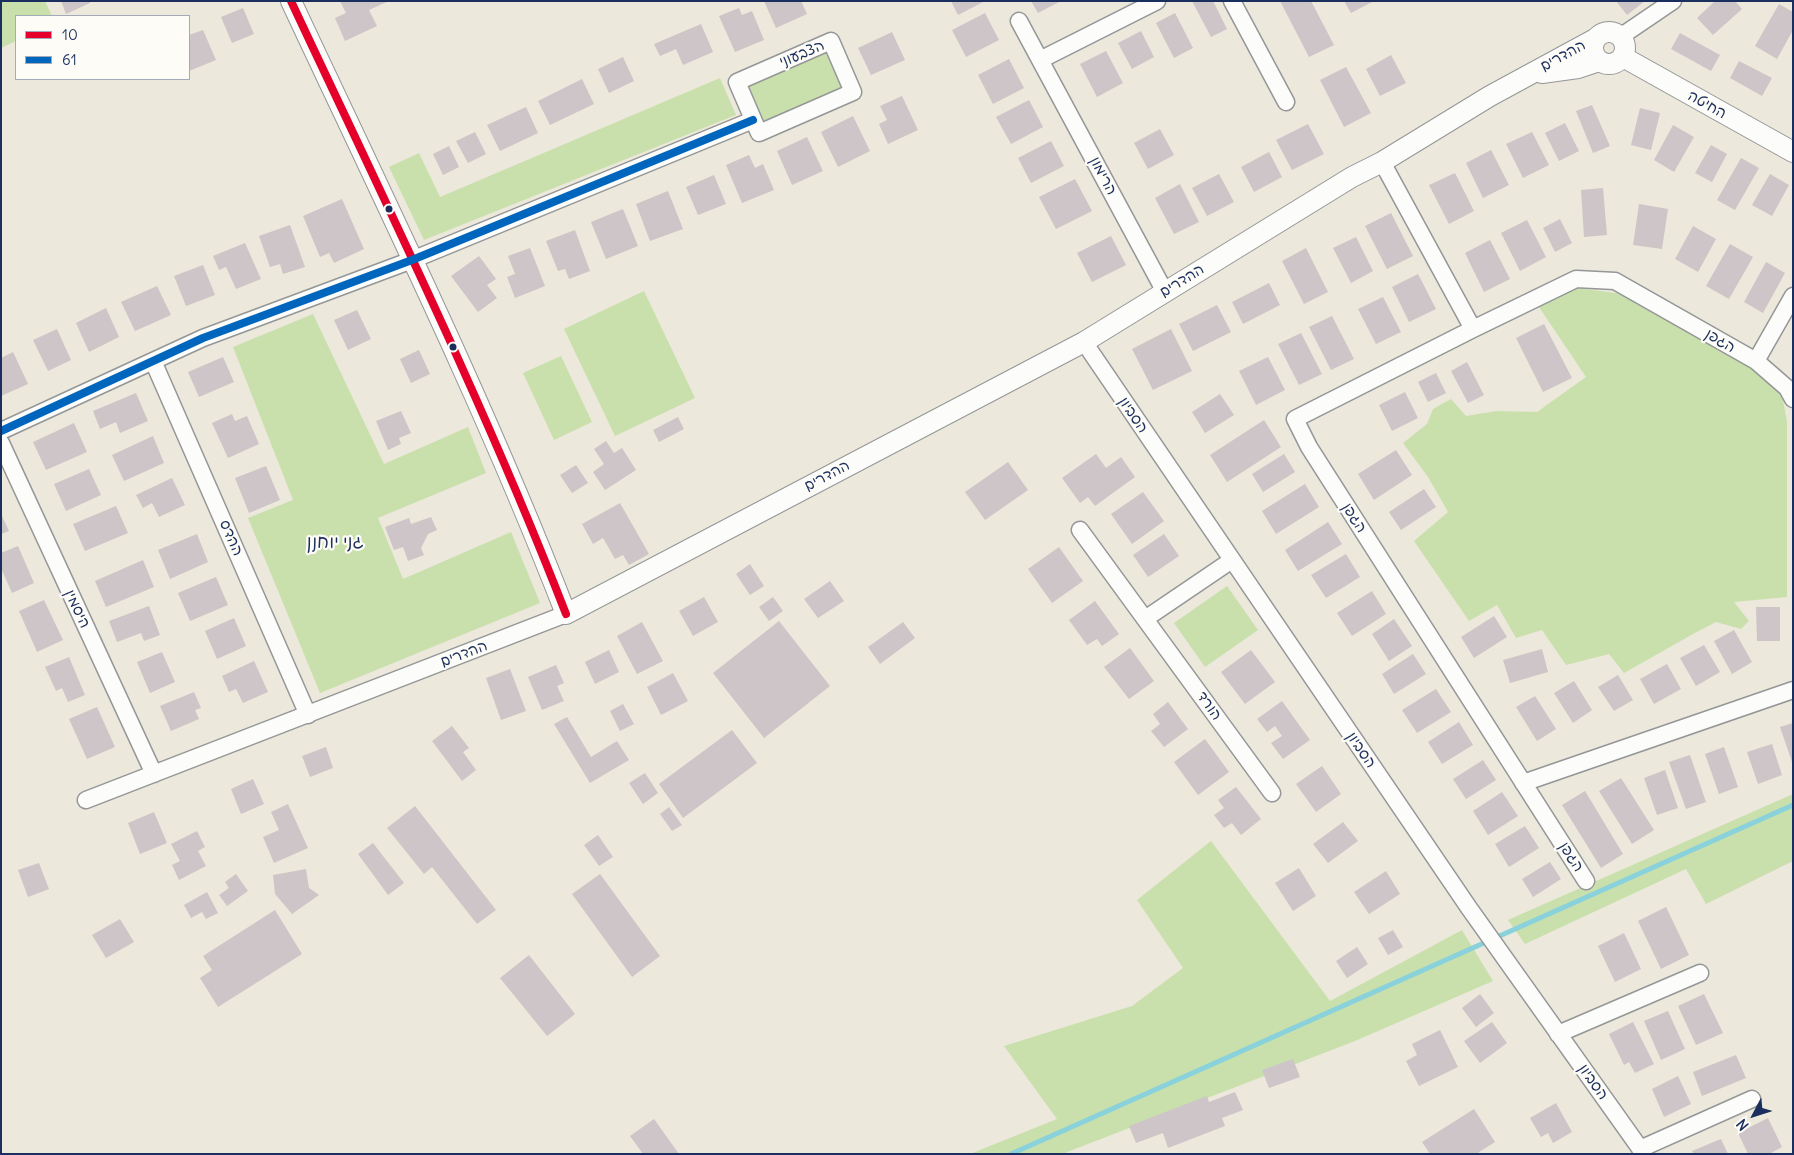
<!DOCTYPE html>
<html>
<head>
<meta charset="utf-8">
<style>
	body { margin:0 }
	#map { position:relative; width:1794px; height:1155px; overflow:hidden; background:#ece8db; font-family:Delius,sans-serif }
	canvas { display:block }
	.frame { position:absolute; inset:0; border:2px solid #1b2f5e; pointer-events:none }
	.legend { position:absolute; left:15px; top:15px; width:175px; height:65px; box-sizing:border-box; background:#fdfcf7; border:1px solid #a3aaba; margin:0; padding:6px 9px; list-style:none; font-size:15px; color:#1b2f5e }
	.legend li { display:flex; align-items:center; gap:10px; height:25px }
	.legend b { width:25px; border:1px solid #a3aaba }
	.north { position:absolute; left:1729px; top:1090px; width:50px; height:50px; -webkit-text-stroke:4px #fdfcf7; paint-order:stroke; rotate:230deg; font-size:14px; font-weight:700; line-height:20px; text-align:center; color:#1b2f5e }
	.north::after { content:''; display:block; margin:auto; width:18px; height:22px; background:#1b2f5e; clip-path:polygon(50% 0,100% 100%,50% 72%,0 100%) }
</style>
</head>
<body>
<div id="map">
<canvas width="1794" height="1155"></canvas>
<div class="frame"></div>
<ul class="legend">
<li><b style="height:6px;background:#e4002b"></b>10</li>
<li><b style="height:6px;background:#0065bd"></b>61</li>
</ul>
<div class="north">N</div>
</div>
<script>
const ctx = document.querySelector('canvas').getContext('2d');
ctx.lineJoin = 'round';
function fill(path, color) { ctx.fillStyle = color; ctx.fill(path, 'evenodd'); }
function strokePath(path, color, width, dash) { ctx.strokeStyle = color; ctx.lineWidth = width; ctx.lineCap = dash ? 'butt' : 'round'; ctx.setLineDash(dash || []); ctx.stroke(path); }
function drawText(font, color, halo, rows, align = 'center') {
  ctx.font = font + ' Delius,"Playpen Sans Hebrew",sans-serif'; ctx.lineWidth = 4.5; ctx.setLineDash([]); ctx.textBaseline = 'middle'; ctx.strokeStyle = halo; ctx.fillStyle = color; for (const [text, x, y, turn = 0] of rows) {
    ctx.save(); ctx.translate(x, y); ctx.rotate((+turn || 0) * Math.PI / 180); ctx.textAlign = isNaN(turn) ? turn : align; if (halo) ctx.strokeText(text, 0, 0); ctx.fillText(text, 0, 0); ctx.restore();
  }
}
fill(new Path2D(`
	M1 1H45L52 16H16V41L1 48Z
	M826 53 842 88 763 122 748 86Z
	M720 78 736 115 424 240 389 167 419 153 440 197Z
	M1577 288 1623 294 1754 369 1782 395 1787 422V597L1734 602 1749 621 1741 629 1716 622 1693 634 1624 673 1609 654 1566 665 1542 630 1516 638 1497 605 1469 621 1414 541 1448 512 1428 477 1403 443 1427 424 1433 409 1451 399 1466 416 1497 411 1537 412 1586 377 1539 307Z
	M644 291 695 398 615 436 564 329Z
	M313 314 384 464 468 427 486 473 378 518 403 579 511 532 540 603 320 693 248 518 293 500 233 347Z
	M561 356 592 422 554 440 523 373Z
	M1227 586 1258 630 1205 667 1174 623Z
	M1793 794V861L1706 904 1686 869 1525 944 1508 920Z
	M1211 841 1330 1001 1462 930 1493 981 1355 1041 1062 1154H970L1057 1119 1004 1046 1132 1006 1183 968 1137 900Z`), '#c9e0ac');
strokePath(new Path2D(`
	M1011 1154 1793 805`), '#89d1db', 5);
fill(new Path2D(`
	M61 1H90V3L66 14Z
	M340 1H389L369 10 377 26 345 41 335 18 346 13Z
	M764 1H801L807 14 776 28Z
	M951 1H985L958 15Z
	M1031 1H1061L1038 13Z
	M1192 1H1213L1227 29 1211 37Z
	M1280 1H1311L1334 45 1309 57Z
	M1344 1H1374L1351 13Z
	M1616 1H1645L1627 15Z
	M1715 1H1735L1742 9 1713 35 1697 18Z
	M1779 4 1793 12V30L1777 59 1755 46Z
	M243 8 254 34 232 43 221 17Z
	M739 8 742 15 752 11 764 40 735 52 719 16Z
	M985 13 999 40 966 57 952 30Z
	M1175 13 1193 48 1174 58 1156 23Z
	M701 24 713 52 683 65 676 49 660 56 654 44Z
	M203 30 216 60 189 71V35Z
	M1141 31 1154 57 1132 69 1118 43Z
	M892 32 905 60 871 75 858 48Z
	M1680 33 1720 55 1711 71 1671 49Z
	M1106 51 1123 83 1097 97 1080 64Z
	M1391 55 1406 83 1380 96 1366 69Z
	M623 57 634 81 609 93 598 69Z
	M1009 59 1024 88 993 104 978 75Z
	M1739 61 1772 78 1762 96 1730 78Z
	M1346 67 1371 113 1344 127 1320 80Z
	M582 79 594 104 550 125 538 101Z
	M902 96 918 130 888 144 879 124 887 120 880 106Z
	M1029 100 1043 127 1011 144 996 117Z
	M1592 105 1610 146 1593 153 1576 111Z
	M526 107 538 133 500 151 487 125Z
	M1640 108 1660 113 1651 150 1631 145Z
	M853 116 870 151 838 167 821 132Z
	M1565 123 1579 151 1559 161 1545 133Z
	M1308 124 1324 154 1292 170 1276 140Z
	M1673 125 1694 137 1674 172 1654 160Z
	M1160 129 1174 155 1148 169 1134 143Z
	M475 132 486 154 468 163 456 141Z
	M1532 132 1549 165 1523 178 1506 144Z
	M807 137 823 171 792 185 777 151Z
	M1051 141 1064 166 1031 183 1018 158Z
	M1711 145 1727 154 1712 182 1695 173Z
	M449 146 459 167 443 175 433 154Z
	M1491 150 1509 185 1483 198 1466 163Z
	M1269 152 1282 177 1254 192 1241 167Z
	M749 155 755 168 763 164 774 190 742 203 726 165Z
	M1741 158 1759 168 1735 210 1717 200Z
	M1455 173 1474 211 1449 224 1429 185Z
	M1219 174 1234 202 1207 216 1192 188Z
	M1770 174 1789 185 1772 216 1752 205Z
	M714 175 726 204 698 215 686 187Z
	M1075 179 1092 211 1056 229 1039 197Z
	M1180 184 1199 222 1174 234 1155 198Z
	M1603 188 1607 235 1584 237 1581 190Z
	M668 191 683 229 650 241 636 204Z
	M342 199 364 249 334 263 329 253 320 257 303 216Z
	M1639 204 1668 209 1662 249 1633 245Z
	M623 209 638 246 606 259 591 222Z
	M1391 213 1413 256 1387 269 1365 226Z
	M1560 219 1572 243 1555 252 1543 228Z
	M1527 220 1546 257 1520 271 1501 233Z
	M290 225 305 267 283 274 280 264 270 267 259 236Z
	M1693 226 1716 239 1698 272 1675 259Z
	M575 230 590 271 569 279 565 269 558 271 546 241Z
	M1111 236 1126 265 1092 282 1077 253Z
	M1356 237 1373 271 1351 283 1333 248Z
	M1490 240 1510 279 1484 292 1465 253Z
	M245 243 261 279 236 289 226 267 219 270 213 256Z
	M1730 244 1753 257 1729 299 1706 286Z
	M530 248 545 286 515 298 507 277 515 274 508 256Z
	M1306 248 1328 292 1304 304 1282 261Z
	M479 256 496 279 487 285 497 298 478 312 451 276Z
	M1766 262 1785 273 1763 313 1744 302Z
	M203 265 215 295 186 306 174 276Z
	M1418 274 1436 309 1409 322 1392 287Z
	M1269 283 1280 305 1243 324 1232 302Z
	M157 286 171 315 135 331 121 302Z
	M1383 297 1401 332 1376 344 1358 309Z
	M1217 305 1231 332 1193 351 1179 324Z
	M106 308 119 337 89 352 76 323Z
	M357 310 371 339 348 350 334 320Z
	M1332 316 1354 359 1331 370 1309 327Z
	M1544 324 1572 378 1543 392 1516 338Z
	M57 329 71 360 48 371 33 340Z
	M1171 329 1192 371 1153 390 1132 349Z
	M1301 333 1322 374 1299 385 1278 344Z
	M419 350 430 374 411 383 400 359Z
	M13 352 28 384 1 396V358Z
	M223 357 234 382 199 397 188 372Z
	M1268 357 1285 390 1256 405 1239 371Z
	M1467 362 1484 395 1468 403 1451 371Z
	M1436 373 1446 393 1428 402 1418 382Z
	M1405 392 1418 418 1392 431 1379 405Z
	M136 393 148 421 120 433 116 422 100 429 93 411Z
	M1220 394 1234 415 1205 433 1192 412Z
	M401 411 411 433 399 438 401 444 388 450 376 421Z
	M232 414 235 421 247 416 259 444 228 458 212 423Z
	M678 417 684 429 659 442 653 430Z
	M1264 420 1281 447 1227 482 1210 455Z
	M74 423 87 452 46 470 33 442Z
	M153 436 164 463 124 481 112 455Z
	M606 441 614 453 622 448 636 470 605 490 593 472 604 464 594 449Z
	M1396 450 1412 475 1374 500 1358 474Z
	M1096 454 1106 468 1121 457 1135 477 1095 506 1088 497 1080 503 1062 478Z
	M1284 454 1295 472 1263 492 1252 474Z
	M1008 462 1028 490 985 520 965 492Z
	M576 465 588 483 572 493 560 475Z
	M266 466 280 500 249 513 235 478Z
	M89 469 101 495 66 511 54 484Z
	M172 478 185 505 159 517 152 503 143 508 136 495Z
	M1305 484 1319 507 1276 534 1262 511Z
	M1424 489 1436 507 1401 530 1389 512Z
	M1143 492 1164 521 1132 544 1111 514Z
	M620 503 649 554 629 565 623 555 615 559 603 538 593 544 582 524Z
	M116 506 128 533 85 551 73 524Z
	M1 514 9 531 1 534Z
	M431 517 437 530 428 534 421 548 424 555 408 561 403 547 394 550 385 527 409 518 411 524Z
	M1328 522 1342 544 1298 571 1285 550Z
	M197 534 208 562 170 579 158 550Z
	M1164 534 1179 556 1148 577 1133 555Z
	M18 546 34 583 12 593 1 568V553Z
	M1059 547 1083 581 1052 603 1028 569Z
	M1346 554 1360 577 1326 598 1311 575Z
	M143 560 154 587 106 607 95 581Z
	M750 564 764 586 750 595 736 574Z
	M216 577 228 605 190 621 178 593Z
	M830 581 844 601 818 618 804 599Z
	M1372 591 1386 614 1352 636 1337 613Z
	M704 597 718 622 693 636 679 611Z
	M773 597 783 611 769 621 759 607Z
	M44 600 63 640 37 652 19 611Z
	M1095 601 1119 634 1102 646 1097 639 1087 645 1069 620Z
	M149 606 160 635 144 641 141 633 117 642 109 621Z
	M1756 607H1780V641H1757Z
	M1494 616 1507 637 1474 658 1461 637Z
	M234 618 246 646 217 659 205 631Z
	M1394 619 1412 646 1389 661 1372 634Z
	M779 621 830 686 764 738 713 673Z
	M642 622 663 661 637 674 617 636Z
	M903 622 915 638 880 664 868 647Z
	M1734 630 1752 662 1732 674 1714 641Z
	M1704 645 1720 672 1696 686 1680 658Z
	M1130 648 1154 681 1129 699 1104 667Z
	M1542 649 1548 672 1510 683 1503 660Z
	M609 650 619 672 595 684 585 662Z
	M1251 650 1275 682 1245 704 1221 672Z
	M162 652 175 682 150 693 137 662Z
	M1413 654 1426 674 1394 694 1382 674Z
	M69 657 85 695 68 702 62 688 56 691 45 667Z
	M254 661 268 692 243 703 236 689 229 692 222 676Z
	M1667 664 1681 689 1654 704 1640 679Z
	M556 665 564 683 557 686 564 701 542 710 528 677Z
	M510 669 526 711 501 720 486 678Z
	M673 673 688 701 661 715 647 687Z
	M1618 675 1633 700 1614 711 1598 687Z
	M1574 681 1592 710 1573 723 1554 693Z
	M1436 689 1451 712 1417 733 1402 710Z
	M194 692 201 708 195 710 199 719 171 731 160 706Z
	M1535 696 1556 729 1537 741 1516 707Z
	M1282 701 1310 740 1283 759 1271 743 1282 736 1275 726 1267 732 1257 719Z
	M1168 702 1188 729 1164 747 1151 731 1160 724 1153 714Z
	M623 704 634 724 620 731 610 711Z
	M97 707 115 747 87 759 69 719Z
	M567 717 591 757 617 741 629 760 590 783 554 724Z
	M1459 722 1473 745 1442 764 1428 742Z
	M1793 723V762H1792L1780 727Z
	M452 726 469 748 463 752 476 770 462 781 432 741Z
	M732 730 757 763 683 818 659 784Z
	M1205 739 1229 772 1198 795 1174 762Z
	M1772 744 1782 775 1758 784 1747 752Z
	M326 747 333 768 310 777 302 756Z
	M1724 747 1738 787 1719 794 1705 754Z
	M1690 755 1706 802 1686 809 1669 762Z
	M1483 760 1496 780 1466 799 1453 779Z
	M1322 766 1341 794 1316 812 1296 784Z
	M1665 770 1678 808 1657 815 1644 778Z
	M645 773 658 793 643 804 629 783Z
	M1621 778 1654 830 1632 844 1599 791Z
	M253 779 264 804 241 814 231 789Z
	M1236 787 1261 819 1241 835 1232 823 1224 828 1214 815 1224 808 1218 800Z
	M1585 791 1623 854 1601 868 1562 805Z
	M1502 792 1518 816 1488 835 1473 811Z
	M288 804 308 848 274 863 263 837 279 830 271 812Z
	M415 806 496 910 477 924 432 867 424 874 387 828Z
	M669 807 682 825 672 831 660 814Z
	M154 812 167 843 140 854 128 823Z
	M1343 822 1358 841 1328 863 1313 844Z
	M1525 826 1539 848 1509 867 1495 844Z
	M197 831 205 847 198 851 206 866 179 880 172 865 180 861 171 844Z
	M598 835 613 857 599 866 584 845Z
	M373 843 404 883 388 895 358 854Z
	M1550 862 1561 879 1533 897 1522 879Z
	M39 863 49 889 28 897 18 870Z
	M1299 868 1316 896 1293 911 1275 883Z
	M306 869 309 888 319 895 292 914 275 894 273 875Z
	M1386 871 1400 894 1369 914 1354 892Z
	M236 874 248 891 227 906 219 895 229 888 225 882Z
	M600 874 660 956 632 977 572 894Z
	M207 892 218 913 206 919 202 912 191 918 184 905Z
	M1666 907 1689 955 1661 969 1638 921Z
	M275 910 302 954 218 1007 200 978 212 970 203 956Z
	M120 919 134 942 106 958 92 935Z
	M1393 930 1403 947 1388 955 1378 938Z
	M1624 933 1641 969 1615 982 1598 946Z
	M1357 947 1368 964 1347 978 1336 961Z
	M529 955 575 1014 547 1036 500 978Z
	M1480 994 1494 1013 1476 1027 1462 1008Z
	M1704 994 1723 1033 1696 1045 1678 1006Z
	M1668 1011 1685 1049 1661 1060 1644 1021Z
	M1492 1022 1507 1043 1480 1063 1464 1041Z
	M1633 1022 1654 1064 1635 1073 1629 1062 1624 1065 1609 1034Z
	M1440 1030 1458 1067 1419 1086 1406 1061 1417 1055 1412 1044Z
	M1736 1055 1746 1078 1702 1096 1693 1072Z
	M1293 1059 1300 1077 1269 1088 1262 1070Z
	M1678 1076 1691 1104 1664 1117 1652 1089Z
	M1235 1092 1243 1110 1222 1118 1225 1126 1168 1148 1163 1133 1136 1143 1129 1126 1207 1096 1209 1102Z
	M1556 1103 1572 1132 1553 1143 1548 1133 1541 1137 1530 1118Z
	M1474 1109 1495 1142 1476 1154H1430L1422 1142Z
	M1768 1118 1782 1147 1769 1154H1748L1738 1133Z
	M654 1119 679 1154H643L630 1136Z
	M1721 1139 1728 1154H1694L1692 1151Z`), '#cdc5c7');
const minor = new Path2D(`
	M1232 1 1286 102
	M1019 21 1165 292
	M1620 37 1673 1
	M831 41 853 92 759 133 737 82Z
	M1040 60 1157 1
	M1382 162 1473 329
	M1084 342 1469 908 1644 1154
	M153 361 308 715
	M1756 361 1793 296
	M1 431 203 338 412 260 753 120
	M1 443 154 774
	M1080 530 1272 793
	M1145 619 1232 560
	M1523 783 1793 690
	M86 800 566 614
	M1586 881 1309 447 1295 419 1473 329 1576 279 1615 281 1756 361 1787 388 1793 399
	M1558 1034 1700 973
	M1640 1149 1752 1099`);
const major = new Path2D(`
	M291 1C386 204 485 405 566 614L1084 342 1352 177 1382 162 1490 96 1595 39
	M1593 48a16 16 0 1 1 32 0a16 16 0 1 1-32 0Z
	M1623 57 1793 152
	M1542 73 1578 68 1599 61`);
strokePath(minor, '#949697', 19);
strokePath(major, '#949697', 22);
strokePath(minor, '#fcfcfa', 16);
strokePath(major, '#fcfcfa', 20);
strokePath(new Path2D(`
	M291 1C386 204 485 405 566 614`), '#e4002b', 8);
strokePath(new Path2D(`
	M1 431 203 338 412 260 753 120`), '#0065bd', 8);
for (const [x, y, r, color] of [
	[389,209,4.5,"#1b2f5e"],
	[453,347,4.5,"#1b2f5e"]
]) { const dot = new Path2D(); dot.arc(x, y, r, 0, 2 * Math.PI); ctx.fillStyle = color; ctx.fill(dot); strokePath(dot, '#fdfcf7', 2); }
drawText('15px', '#1b2f5e', '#fdfcf7', [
	["הצבעוני",802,54,-23],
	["ההדרים",1563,56,-29],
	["החיטה",1707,105,29],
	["הרימון",1103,176,62],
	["ההדרים",1182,281,-32],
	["הגפן",1720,341,30],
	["הסביון",1133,415,56],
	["ההדרים",827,476,-28],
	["הגפן",1354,518,57],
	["ההדס",231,538,66],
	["היסמין",77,609,65],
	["ההדרים",464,654,-21],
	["הורד",1209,706,54],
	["הסביון",1361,750,56],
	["הגפן",1571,857,57],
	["הסביון",1593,1082,55]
]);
drawText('18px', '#1b2f5e', '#fdfcf7', [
	["גני יוחנן",335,543]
]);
</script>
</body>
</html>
